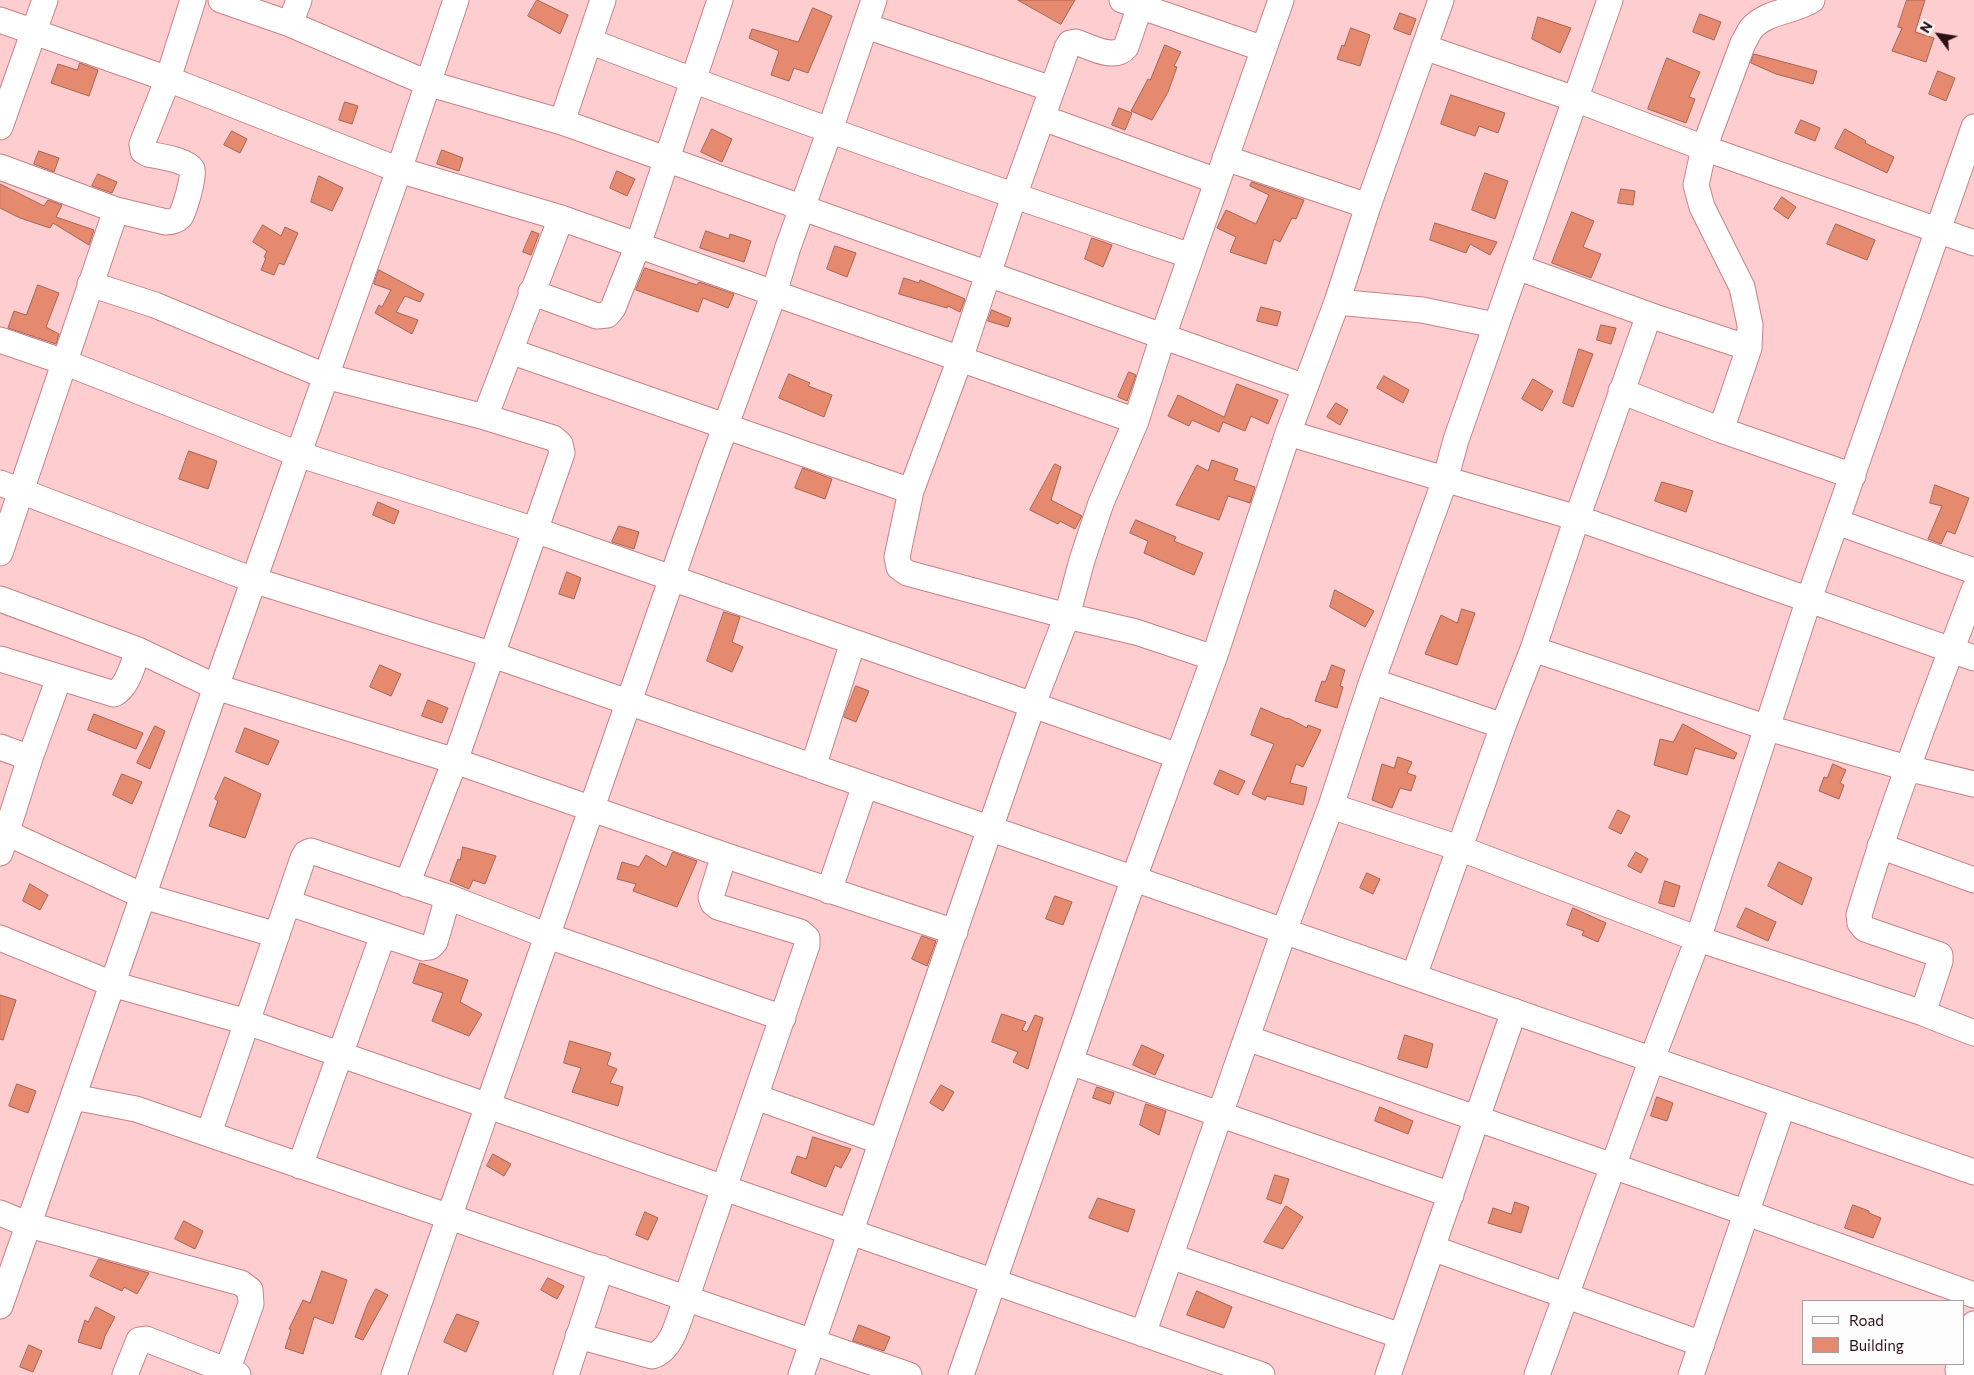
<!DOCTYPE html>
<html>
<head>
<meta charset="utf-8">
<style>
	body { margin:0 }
	#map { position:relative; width:1974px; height:1375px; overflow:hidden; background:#fecdcf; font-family:Commissioner,sans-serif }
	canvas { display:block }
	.legend { position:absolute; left:1802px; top:1300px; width:162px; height:65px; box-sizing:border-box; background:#fcfcfc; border:1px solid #a99e9f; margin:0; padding:6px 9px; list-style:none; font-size:15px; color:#2c1013 }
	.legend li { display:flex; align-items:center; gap:10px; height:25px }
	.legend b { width:25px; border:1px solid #a99e9f }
	.north { position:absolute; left:1914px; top:10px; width:50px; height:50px; -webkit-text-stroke:4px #fcfcfc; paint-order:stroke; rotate:301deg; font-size:14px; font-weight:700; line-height:20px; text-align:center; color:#2c1013 }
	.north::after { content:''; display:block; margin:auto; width:18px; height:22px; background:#2c1013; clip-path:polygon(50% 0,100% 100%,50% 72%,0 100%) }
</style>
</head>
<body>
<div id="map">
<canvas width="1974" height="1375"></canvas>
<ul class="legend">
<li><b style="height:6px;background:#fff"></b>Road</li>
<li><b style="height:14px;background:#e5896f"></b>Building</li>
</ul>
<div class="north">N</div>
</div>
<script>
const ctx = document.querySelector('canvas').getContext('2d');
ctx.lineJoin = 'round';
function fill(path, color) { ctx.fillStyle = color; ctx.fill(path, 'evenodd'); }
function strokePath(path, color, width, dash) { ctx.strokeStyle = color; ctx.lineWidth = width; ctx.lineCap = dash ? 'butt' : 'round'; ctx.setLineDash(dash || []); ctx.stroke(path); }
const building = new Path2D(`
	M537 0 568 15 560 34 528 16Z
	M1018 0H1075L1061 24Z
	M1907 0H1925L1915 32 1934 38 1926 62 1892 51 1902 28 1898 27Z
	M813 8 832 16 808 73 794 68 789 81 771 75 779 51 749 38 752 29 798 42Z
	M1400 13 1416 19 1410 35 1394 29Z
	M1700 14 1721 22 1714 40 1693 32Z
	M1538 17 1571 28 1560 53 1532 39Z
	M1351 28 1370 35 1360 66 1337 59 1342 45 1344 46Z
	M1165 45 1181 52 1174 66 1177 67 1168 92 1152 120 1131 111 1148 79 1150 80Z
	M1754 54 1817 71 1813 84 1776 74 1751 63Z
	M1667 58 1700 72 1689 97 1695 99 1686 123 1648 109Z
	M80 63 98 70 89 96 51 83 58 64 77 70Z
	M1938 71 1955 78 1946 101 1929 94Z
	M1451 95 1505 113 1498 133 1479 126 1475 136 1441 124Z
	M345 102 358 106 352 124 339 120Z
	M1119 108 1132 113 1125 130 1112 125Z
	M1801 120 1820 128 1815 141 1795 133Z
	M712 129 732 139 722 162 701 152Z
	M1845 129 1866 141 1865 143 1894 157 1887 173 1835 148Z
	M232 131 247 139 240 153 224 145Z
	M442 150 463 158 459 171 437 164Z
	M39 151 59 158 54 172 34 164Z
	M617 171 635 179 627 196 610 188Z
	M1485 173 1508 181 1495 219 1472 210Z
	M98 174 117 182 112 193 92 186Z
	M319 176 343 188 332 211 311 202Z
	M1252 182 1304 200 1296 219 1292 218 1280 242 1274 239 1266 264 1230 252 1236 237 1217 228 1226 210 1256 224 1269 195 1250 186Z
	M0 184 44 206 48 200 62 205 56 217 94 230 89 245 53 223 50 228 20 218 0 208Z
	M1621 189 1635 191 1633 205 1618 203Z
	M1782 197 1796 207 1788 219 1774 209Z
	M1572 212 1594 221 1583 247 1601 254 1591 278 1552 263Z
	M1435 223 1457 230 1497 242 1490 255 1470 244 1466 253 1430 240Z
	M1836 224 1875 240 1867 260 1827 244Z
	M263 225 281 236 285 227 298 233 284 265 279 263 274 275 261 270 266 258 264 257 267 251 253 242Z
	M532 231 539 234 531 255 523 252Z
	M706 231 729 239 730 234 751 241 744 262 700 248Z
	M1092 238 1112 245 1103 267 1085 259Z
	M835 246 856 253 847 277 827 269Z
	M645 268 697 285 699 282 734 294 728 308 703 298 698 312 636 290Z
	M379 270 424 294 420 302 405 296 396 312 418 320 412 334 375 313 379 305 382 307 391 290 374 284Z
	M904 278 919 283 920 280 965 299 960 312 948 306 947 308 899 294Z
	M38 285 59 293 46 327 59 334 56 344 8 328 14 311 26 315Z
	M1261 307 1281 312 1277 326 1257 321Z
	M992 310 1011 318 1008 327 988 321Z
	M1601 325 1616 328 1611 344 1597 340Z
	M1579 349 1593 354 1573 407 1563 403Z
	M1129 372 1136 375 1127 401 1118 397Z
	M789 374 810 383 808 386 832 395 824 417 779 398Z
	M1384 376 1409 390 1403 403 1377 388Z
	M1533 379 1553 391 1542 411 1522 399Z
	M1237 384 1278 400 1268 424 1251 416 1245 431 1223 422 1219 432 1192 420 1189 426 1168 416 1178 395 1224 417Z
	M1336 403 1348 410 1340 425 1327 417Z
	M189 451 217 461 208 489 179 479Z
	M1212 460 1238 469 1234 480 1255 487 1250 503 1228 496 1219 520 1176 505 1197 465 1208 471Z
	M1055 464 1061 467 1051 500 1082 516 1075 529 1060 521 1058 524 1030 510Z
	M803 468 832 479 825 499 795 488Z
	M1662 482 1693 491 1686 512 1655 501Z
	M1935 485 1969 498 1955 534 1947 531 1941 544 1928 539 1942 506 1930 503Z
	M378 502 399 511 394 524 373 515Z
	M1136 520 1176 537 1174 541 1203 553 1194 575 1144 553 1148 541 1130 533Z
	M619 526 639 532 634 549 612 542Z
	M567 572 581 578 574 599 559 594Z
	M1335 590 1374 611 1365 627 1330 607Z
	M1462 609 1475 613 1457 665 1425 654 1441 615 1457 623Z
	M724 612 740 617 732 642 743 647 732 672 707 661Z
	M380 665 401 674 391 696 370 687Z
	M1332 665 1345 670 1340 686 1343 687 1337 708 1315 701 1322 681 1325 682Z
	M856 686 869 691 856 722 844 717Z
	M428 700 448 708 442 723 422 716Z
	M1261 708 1287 719 1288 718 1307 728 1308 725 1321 730 1303 767 1296 764 1290 783 1307 787 1303 805 1267 796 1265 800 1252 794 1274 744 1251 735Z
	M94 714 143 733 136 749 88 730Z
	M1683 724 1737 753 1734 759 1695 748 1687 775 1654 765 1660 739 1673 742Z
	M155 726 165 731 150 769 137 763Z
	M245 728 279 741 268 765 236 752Z
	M1398 757 1412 762 1407 773 1416 776 1411 791 1400 788 1392 808 1372 800 1382 764 1394 768Z
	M1833 764 1846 770 1840 783 1844 785 1839 799 1819 791 1824 777 1827 778Z
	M1220 770 1245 781 1238 795 1214 784Z
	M122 774 142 782 132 804 113 795Z
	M225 777 261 794 245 838 209 826 218 801 215 799Z
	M1618 810 1630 816 1621 834 1609 828Z
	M463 847 496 856 485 884 473 880 469 889 450 881 458 859 460 860Z
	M673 852 697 861 677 907 633 891 636 884 617 879 622 862 639 867 646 855 666 867Z
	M1636 852 1648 859 1641 873 1628 866Z
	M1779 862 1812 878 1802 905 1768 886Z
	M1367 873 1380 879 1373 894 1360 888Z
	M1665 881 1680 886 1674 907 1659 903Z
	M30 884 48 895 40 910 23 901Z
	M1055 896 1072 902 1063 925 1046 919Z
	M1573 908 1606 923 1598 942 1582 935 1584 931 1567 925Z
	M1746 908 1776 922 1768 941 1737 927Z
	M922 936 936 941 927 966 912 959Z
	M420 963 468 980 460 1002 482 1014 469 1036 432 1021 443 993 413 983Z
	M0 995 16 1000 3 1040 0 1039Z
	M1002 1014 1026 1022 1022 1030 1027 1032 1035 1015 1043 1018 1028 1069 1013 1062 1018 1052 992 1042Z
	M1405 1035 1433 1044 1427 1068 1398 1059Z
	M570 1041 611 1053 607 1065 617 1069 610 1083 623 1087 618 1106 572 1092 581 1068 564 1063Z
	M1142 1045 1164 1055 1155 1075 1133 1065Z
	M17 1084 36 1091 28 1113 9 1106Z
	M941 1085 954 1092 943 1111 930 1103Z
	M1097 1087 1114 1093 1110 1104 1093 1098Z
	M1657 1097 1673 1103 1667 1121 1651 1116Z
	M1146 1104 1166 1111 1159 1135 1140 1125Z
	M1380 1107 1413 1121 1408 1134 1375 1121Z
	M813 1137 851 1149 841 1168 835 1165 826 1187 791 1173 797 1156 806 1159Z
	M493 1154 511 1164 504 1176 487 1166Z
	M1275 1175 1289 1179 1281 1204 1267 1199Z
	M1098 1198 1135 1210 1128 1232 1089 1218Z
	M1515 1202 1529 1207 1521 1233 1488 1223 1493 1208 1511 1214Z
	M1853 1205 1869 1211V1213L1881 1218 1873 1238 1845 1228Z
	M1286 1206 1303 1217 1283 1249 1264 1242Z
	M645 1212 658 1218 648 1240 636 1235Z
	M184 1221 203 1231 195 1249 175 1239Z
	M99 1259 149 1273 137 1294 124 1287 122 1291 90 1276Z
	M322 1271 347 1280 333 1324 314 1317 303 1354 285 1348 291 1330 289 1329 303 1300 310 1303Z
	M548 1278 564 1286 557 1299 541 1290Z
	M376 1289 388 1295 363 1340 355 1337 368 1303Z
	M1197 1291 1232 1307 1224 1328 1187 1315Z
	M96 1307 115 1317 105 1336 101 1349 78 1342 85 1320 88 1322Z
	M457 1314 479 1322 466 1352 444 1342Z
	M859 1325 890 1337 884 1351 853 1341Z
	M29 1345 42 1351 33 1372 20 1367Z`);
fill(building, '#e5896f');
strokePath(building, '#a66451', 1);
const minor = new Path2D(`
	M221 0 290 24 427 83 562 122 1305 387
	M1122 0 1264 49
	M1142 0 1126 47C1114 61 1091 47 1076 42L1070 43 1067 48 1014 196 960 359 911 491 897 557 899 567 907 573 1067 616 1136 632 1214 658
	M0 20 168 79 399 170 561 218 1136 421
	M290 24 299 0
	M866 26 1052 89
	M589 41C788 117 989 188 1191 256
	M1424 47 1575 99 1704 148 1974 243
	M1043 118 1217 181
	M562 122 603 0
	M0 127 45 0
	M1225 158 1368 206
	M0 167 116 210 166 222C172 222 176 221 180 217 184 212 195 175 192 169 187 160 158 156 148 154L143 151 142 144 168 79 193 0
	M1517 267 1649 315
	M90 284 155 305 325 376 485 417 553 438 560 444 562 453 455 761 407 884
	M531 292 597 316 607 315 613 308 638 245 720 0
	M1337 302 1422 310 1495 325
	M0 340 64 362 298 454 535 530 1178 756
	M510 351 911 491
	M1621 391 1721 430 1853 476
	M485 417 561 218
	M1721 430 1749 348 1750 325 1742 287 1702 207 1696 185 1704 148 1743 43C1746 39 1748 33 1751 29 1766 11 1794 12 1812 0
	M1288 433 1577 518 1974 658
	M0 483 253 580 493 655 1974 1172
	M1837 522 1974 571
	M0 553 116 210
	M0 599 138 650 216 687 455 761 724 855 955 932
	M1533 649 1768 728 1907 768 1974 784
	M0 659 114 694C128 687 133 664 138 650
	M1372 681 1503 726
	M0 747 30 758
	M813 767 853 642
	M1331 806 1459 848 1698 939 1923 1013 1974 1033
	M7 833 143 896 277 935
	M1880 846 1974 880
	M0 853 30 758 59 678
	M829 891 865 785
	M289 903 423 948 430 947 435 942 448 897
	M0 938 112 984 247 1022 1262 1375
	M1414 976 1503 726 1533 649 1577 518 1649 315 1749 348
	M1923 1013 1940 961V955L1865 929 1860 923 1859 915C1892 805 1933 698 1974 590
	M1247 1038 1747 1213 1974 1295
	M1070 1062 1451 1195
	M73 1097 136 1109 909 1375
	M756 1097 882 1142
	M209 1133 303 858 306 853 311 851 448 897 548 936 783 1018
	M300 1166 383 935
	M0 1213 29 1225 241 1283 250 1290 251 1304 227 1371
	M1432 1248 1702 1344
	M1170 1256 1401 1336
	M0 1306 216 687 399 170 456 0
	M1143 1334 1284 931 1331 806 1372 681 1445 480 1456 440 1610 0
	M578 1336 652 1356C673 1350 679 1318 686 1299L807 945V938L800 932 718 907 713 903 711 897 724 855
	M1963 1356 1974 1324
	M1958 1370 1973 1375
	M125 1375 139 1340 146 1339 238 1375
	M394 1375 711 466 774 293 788 247 830 130 874 0
	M566 1375 601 1268
	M801 1375 1033 704 1067 616 1082 560 1101 503 1136 421 1163 336 1281 0
	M961 1375 1134 878 1214 658 1288 433 1337 302 1368 206 1441 0
	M1388 1375 1514 1011
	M1537 1375 1652 1059 1698 939 1809 599 1974 127
	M1691 1375 1783 1105`);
strokePath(minor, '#ca8085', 27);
strokePath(minor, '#fff', 25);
</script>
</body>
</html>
